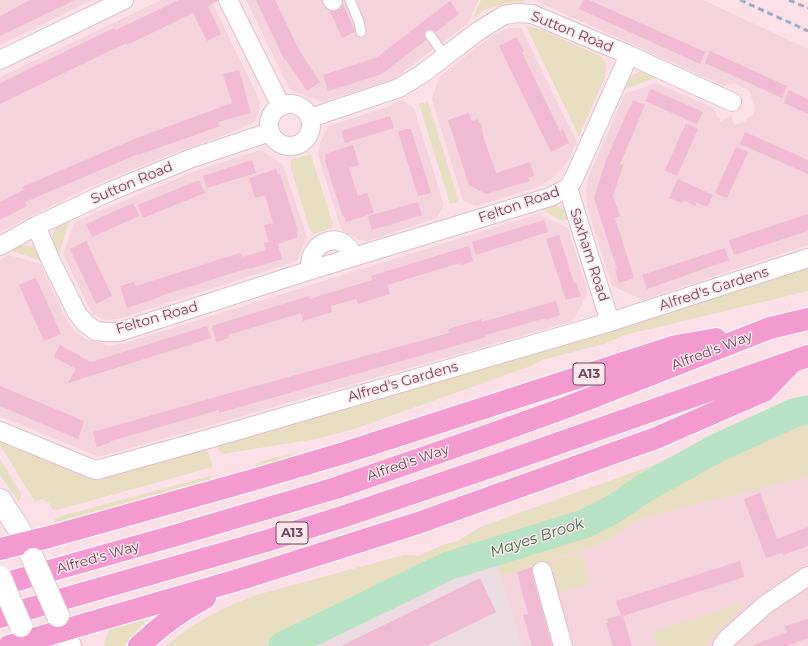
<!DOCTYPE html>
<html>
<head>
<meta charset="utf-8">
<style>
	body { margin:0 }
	canvas { display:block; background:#fbe1e7 }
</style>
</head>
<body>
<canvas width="808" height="646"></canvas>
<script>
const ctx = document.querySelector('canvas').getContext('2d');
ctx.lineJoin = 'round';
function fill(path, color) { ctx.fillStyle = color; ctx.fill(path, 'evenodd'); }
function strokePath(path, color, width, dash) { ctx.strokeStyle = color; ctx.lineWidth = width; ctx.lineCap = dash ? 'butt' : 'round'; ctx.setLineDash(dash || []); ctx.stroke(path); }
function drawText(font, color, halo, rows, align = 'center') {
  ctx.font = font + ' Montserrat,sans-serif'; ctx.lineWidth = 3; ctx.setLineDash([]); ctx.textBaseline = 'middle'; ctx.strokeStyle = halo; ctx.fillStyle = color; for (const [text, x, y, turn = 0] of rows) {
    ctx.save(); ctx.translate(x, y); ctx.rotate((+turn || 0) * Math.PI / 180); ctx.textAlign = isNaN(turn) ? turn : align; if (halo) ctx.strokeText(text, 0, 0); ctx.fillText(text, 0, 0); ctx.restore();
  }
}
fill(new Path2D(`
	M0 0H92L0 45Z
	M161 0H211L260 101 259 112 254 122 228 134 169 155 85 189 0 232V77Z
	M246 0H324L329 10 343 4V0H479L467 24 394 79 322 102 290 90Z
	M534 0H703L808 49V245L643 300 612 286 587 207 586 189 589 175 625 94 656 83 714 108 717 117 720 118V122L732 115 733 123 735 125 746 121 747 118 752 116 755 109 749 90 733 83 724 86Z
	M509 28H521L577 142 567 163 551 179 538 187 477 206 463 201 432 99 439 77 494 34Z
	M400 100 414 108 444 205 437 218 368 241 359 240 343 231 340 226 318 155 320 143 328 126 390 106Z
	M257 151H262L283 165 307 237 297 261 118 319 106 320 94 315 90 310 63 254 74 223 99 211 196 171Z
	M538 214 568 228 588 293 573 321 99 457 0 416V260L9 255 40 264 65 317 75 332 86 339 109 346 125 343Z
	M808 477V646H522L501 577 602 544 643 518Z`), '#f4d3dc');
fill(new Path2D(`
	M497 564 522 646H309L437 583Z`), '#eadce1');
fill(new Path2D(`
	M481 0H525L524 2C505 1 488 7 473 18Z
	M526 26 543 30 600 56 602 57 606 64 605 77 579 136Z
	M638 72H643L655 78 622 90 628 78Z
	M428 102 459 202 450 204 419 104Z
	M308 155H311L333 224 332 228 314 234 310 231 290 165 291 160Z
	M549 203C560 206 565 209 571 219L562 221 543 210 542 205Z
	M66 219 69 223 59 253 56 254C50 237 51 229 66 219Z
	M26 245C36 247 39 252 42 261L12 251 20 246Z
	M808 266V291L625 335 604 344 542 360 531 366 354 429 316 439 222 454 219 451 217 443Z
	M808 397V477L643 518 602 544 501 577 497 564 437 583 309 646H166C192 623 224 607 256 595L404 555 418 556 445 544 458 541 480 527 656 464Z
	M0 438 93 476 206 447 213 467 57 510 52 509 49 503 42 499 35 502 0 445Z
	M304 453V456L256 470 255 464 276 457Z
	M0 459 21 493V498L18 501 0 475Z
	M210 476 212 482 54 524V520L58 517Z
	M582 553 591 583 564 591 559 592 555 591 544 564Z
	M741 603 742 607 705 646H657L653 632Z
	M143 619 145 624 138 630 124 646H104L109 629Z`), '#e7ddc0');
strokePath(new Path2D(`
	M283 646 448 566 584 524 612 510 646 487 717 448 794 413 808 410`), '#b7e3c4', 29);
fill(new Path2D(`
	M30 0H75L0 36V16Z
	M179 0H218V1L208 6 221 34 207 41 193 13 127 45 126 43 0 104V83L114 28 116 30Z
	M256 0H275L299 50 320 82 307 91 286 60 285 61Z
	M583 0H589L705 52 700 64 579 9Z
	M450 1 459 14 436 32 432 29 426 30 424 35 426 40 382 74 328 91 323 75 376 58Z
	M343 4 355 32 342 38 330 11H336L340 9Z
	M517 37 524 51 522 52 527 63 560 131 563 129 569 143 551 152 499 46Z
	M710 51 787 86 782 98 705 63Z
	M239 70 251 113 218 122 220 126 138 155V154L25 202 27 206 0 220V202L23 190 22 187 137 138 232 103 223 74Z
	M651 89 703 112 697 124 645 101Z
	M789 90 808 99V114L784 103Z
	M633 100 645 105 620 164 623 165 613 196 620 216 615 218 634 278 619 283 615 269H617L594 198 606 160 629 108H630Z
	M469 113 472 121 478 119 479 123H481L484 139 496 173 530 162 534 176 528 178 530 181 486 194 469 185 448 120Z
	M390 116 394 128 345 143 341 131Z
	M686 123 698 129 677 176 665 170Z
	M406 129H411L431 193 418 196 398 132Z
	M745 132 808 160V174L740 144Z
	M353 145 359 165 349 168 358 196 367 193 374 213 346 222 344 216 343 217 332 183 325 160 326 159 325 154Z
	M736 147 748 152 727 198 715 193Z
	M252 160 256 173 207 188 203 176Z
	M276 169 278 175 280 174 298 231 296 232 298 237 278 244 282 259 249 269V268L160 296V297L127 308 120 286 134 282 136 286 240 253 242 257 266 250 264 243 269 242 264 225 273 223 265 195 255 198 249 178Z
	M678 179 713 195 707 207 696 202 695 206 683 200 682 203 669 198Z
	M199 180 205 193 143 218 138 205Z
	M418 202 422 215 372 230 368 216Z
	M133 203 139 216 92 237 86 224Z
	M808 214V231L734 255 729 240Z
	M544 220 548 232 476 255 472 242Z
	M559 235 574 283 576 282 581 296 566 300 546 239Z
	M86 241 112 296 96 304 70 249Z
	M469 246 473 261 461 265 460 263 387 285 390 294 358 304 356 299 331 306 332 312 303 321 301 313 228 335 229 338 216 342 212 326 309 296 310 299 372 280 371 276Z
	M725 248 729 260 647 289 642 275Z
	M36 278 61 334 44 341 19 285Z
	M556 301 560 315 546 320V318L486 335V337L219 413V410L111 441V442L97 447 93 432 212 398 449 333 448 329 482 319V322Z
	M207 326 211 338 68 383 76 369 54 357 60 345 91 362Z
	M0 386 84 421 78 439 0 406Z
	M760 493 777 539 808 527V546L783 555 782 553 766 558 744 499Z
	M740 561 744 577 623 616 632 646H613L606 623H608L607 619 621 615 616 601Z
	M532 567V574L552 646H532L523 615 528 614 517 572Z
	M480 578 496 612 426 646H341Z
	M808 619V638L787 646H754V645L787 632 785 626Z`), '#efbad2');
const lane = new Path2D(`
	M350 0 359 22 361 32
	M430 35 445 56`);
const street = new Path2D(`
	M228 0 281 106
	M332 0 333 1
	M0 60 124 0
	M269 125a21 21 0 1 1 42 0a21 21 0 1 1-42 0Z
	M310 118 399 88 422 74 477 32 504 15 517 13 532 14 629 55 732 102
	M568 188 610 322
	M36 226 51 261 77 313 85 323 96 331 106 332H119L311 270 550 197 568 188 574 178 629 55
	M0 246 36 226 111 191 192 158 270 132
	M311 270C304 245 343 225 353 257
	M0 431 90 468 97 470 208 439 610 322 808 258
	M542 571 563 646
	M722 646 728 638 765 605 808 576`);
const secondary = new Path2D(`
	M0 500 19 529 33 559
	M58 616 70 646`);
const highway = new Path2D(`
	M0 549 49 537 249 481 344 453 676 346 716 339
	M0 585 177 535 336 488 492 434 570 406 770 328 808 319
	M0 617 266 541 345 516 502 463 808 356
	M9 646 241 579 418 523 656 438 764 391 791 363
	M139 646C159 627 180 611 205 598`);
strokePath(lane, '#debdca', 11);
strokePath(street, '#debdca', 20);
strokePath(secondary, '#e5becd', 24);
strokePath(highway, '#fff', 24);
strokePath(lane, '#fff', 9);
strokePath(street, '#fff', 18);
strokePath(secondary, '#fff', 22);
strokePath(highway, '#f39ace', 22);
strokePath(new Path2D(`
	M740 0 808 31
	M789 0 808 8`), '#a1abc3', 3, [6, 4]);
const secondaryBridge = new Path2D(`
	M33 559 58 616
	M0 577 21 626`);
strokePath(secondaryBridge, '#e5becd', 24, []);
strokePath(secondaryBridge, '#fff', 22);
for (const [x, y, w] of [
	[589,374,32],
	[292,533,32]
]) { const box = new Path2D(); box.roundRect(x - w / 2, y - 11, w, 22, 3); ctx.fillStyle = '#fee6ec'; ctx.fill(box); strokePath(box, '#70495c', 1); }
drawText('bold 13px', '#70495c', null, [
	["A13",589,374],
	["A13",292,533]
]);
drawText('14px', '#70495c', '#fee6ec', [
	["Sutton Road",572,32,22],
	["Sutton Road",132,183,-23],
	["Felton Road",519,205,-19],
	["Saxham Road",589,255,72],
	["Alfred's Gardens",714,289,-18],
	["Felton Road",157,318,-16],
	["Alfred's Way",712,351,-21],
	["Alfred's Gardens",403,382,-16],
	["Alfred's Way",408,463,-19],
	["Alfred's Way",98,558,-16]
]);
drawText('italic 15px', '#3e7650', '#fee6ec', [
	["Mayes Brook",537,538,-18]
]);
</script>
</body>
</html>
